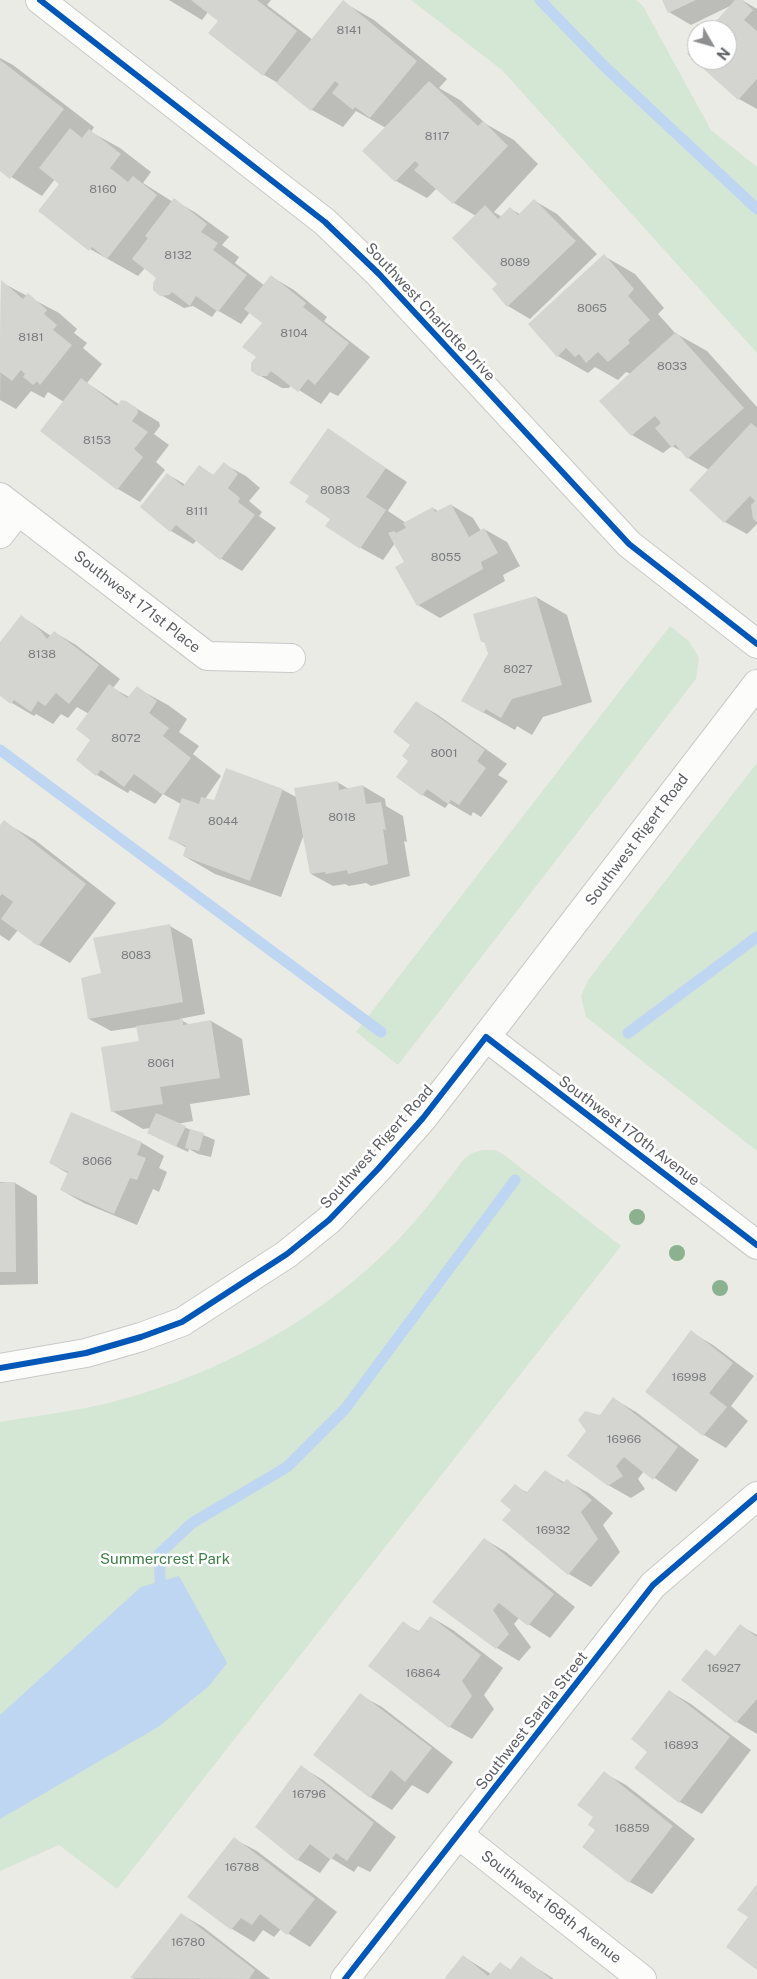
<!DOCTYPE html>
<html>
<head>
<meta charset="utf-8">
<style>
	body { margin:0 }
	#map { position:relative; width:757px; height:1979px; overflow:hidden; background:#ebebe6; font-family:"Public Sans",sans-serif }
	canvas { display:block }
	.north { position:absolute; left:687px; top:20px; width:50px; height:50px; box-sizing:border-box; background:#fff; border:1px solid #bebfc1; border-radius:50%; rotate:128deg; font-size:14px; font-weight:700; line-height:20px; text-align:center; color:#5c5e63 }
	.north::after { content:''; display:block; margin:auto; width:18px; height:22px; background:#8e8f91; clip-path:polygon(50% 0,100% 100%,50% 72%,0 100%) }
</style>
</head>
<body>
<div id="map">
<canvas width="757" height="1979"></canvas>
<div class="north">N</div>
</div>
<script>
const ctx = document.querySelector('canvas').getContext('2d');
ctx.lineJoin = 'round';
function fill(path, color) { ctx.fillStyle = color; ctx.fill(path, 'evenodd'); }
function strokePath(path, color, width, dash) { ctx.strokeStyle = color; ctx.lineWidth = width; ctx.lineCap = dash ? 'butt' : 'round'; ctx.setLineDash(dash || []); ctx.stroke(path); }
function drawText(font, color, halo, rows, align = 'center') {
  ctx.font = font + ' "Public Sans",sans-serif'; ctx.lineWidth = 5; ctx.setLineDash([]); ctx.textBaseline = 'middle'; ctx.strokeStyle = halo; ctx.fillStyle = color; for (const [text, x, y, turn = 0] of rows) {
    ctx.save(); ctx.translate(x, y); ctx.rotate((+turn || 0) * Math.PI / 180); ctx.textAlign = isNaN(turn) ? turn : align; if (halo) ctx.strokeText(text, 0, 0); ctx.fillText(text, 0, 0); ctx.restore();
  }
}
fill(new Path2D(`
	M411 0H636L643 6 711 130 757 167V353L502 70Z
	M670 626 689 641 699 658 696 679 398 1065 356 1032Z
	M757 763V1151L586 1017 581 996 588 980Z
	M483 1150H494L503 1154 621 1246 117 1889 59 1845 0 1871V1422C38 1415 79 1411 116 1401 221 1373 323 1318 399 1239 422 1214 443 1187 464 1159L472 1153Z`), '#d4e6d4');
fill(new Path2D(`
	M179 1576 227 1663 209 1686 158 1727 0 1819V1715L141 1587Z`), '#bed6f2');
fill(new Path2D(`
	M169 0H271L267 5 313 40 343 2 374 20 447 79 439 88 460 100 486 124 514 140 538 164 494 212 502 217 511 209 521 215 535 201 557 214 597 254 530 319 508 306 493 289 498 284 476 216 454 203 437 188 427 198 396 181 386 128 356 111 343 127 312 110 278 83 264 75 220 21 208 12 202 20Z
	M663 0H742L757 9V109L739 99 689 54 697 44V60H727V30H710L730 6 691 25 669 12Z
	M0 58 13 65 94 127 91 132 120 148 151 172 143 183 173 202 174 200 196 213 229 237 222 245 239 257 235 263 265 286 272 277 294 290 327 317 324 321 370 357 338 396 330 392 321 404 291 385 289 388H282L259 375 257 357 263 323 250 312 241 324 217 310 212 317 193 306 184 308 161 295 157 278 145 268 138 276 90 249 61 184 55 179 42 196 0 170Z
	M604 256 635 274 664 308 658 314 675 333 707 351 757 407V524L747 534 725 522 709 470 688 458 684 453 672 446 663 453 632 435 601 401 631 374 626 372 618 380 595 367 588 373 558 356Z
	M1 282 59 313 77 329 74 333 87 343 83 348 102 364 87 383 120 405 126 402 159 422 160 426 154 434 169 445 156 462 165 470 140 502 118 489 64 402 48 392 44 398 31 391 16 409 0 400Z
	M328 430 407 482 388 511 406 523 433 508 439 512 451 505 473 518 481 531 484 529 507 542 520 566 503 575 505 581 440 618 418 605 406 562 395 543 383 560 361 548 311 496Z
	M224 464 246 476 260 488 249 501 262 512 259 516 276 528 242 571 220 558 197 540 193 544 171 531 142 507 167 474 186 485 200 467 215 476Z
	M536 597 567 615 592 702 543 717 532 735 517 726 515 730 463 701 489 654 487 644 482 641Z
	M21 616 51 636 54 632 76 645 120 679 113 688 129 697 137 688 168 705 187 719 179 732 199 746 193 754 221 776 205 799 215 802 283 790 298 798 337 782 349 789 363 786 385 799 386 806 403 816 407 842 404 841 410 876 371 886 366 883 349 886 345 884 333 886 311 874 304 834 281 897 215 874 184 856 187 848 169 838 181 804 163 794 155 804 130 790 128 793 97 775 77 760 92 740 89 714 77 707 68 718 61 714 53 724 36 714 34 716 12 703 0 694V644Z
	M416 702 438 715 507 764 498 775 508 781 481 817 473 812 471 816 449 803 445 808 423 795 410 760Z
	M4 822 35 840 116 903 70 963 39 945 18 930 9 941 0 935V827Z
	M170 926 192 939 205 1014 179 1019 190 1025 211 1021 242 1039 250 1095 190 1104 193 1121 177 1124 215 1140 211 1157 198 1154 189 1149 188 1152 148 1133 151 1128 143 1129 112 1111 140 1042 138 1027 111 1031 89 1019 103 974Z
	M71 1113 142 1143 164 1156 159 1168 167 1172 159 1192 153 1189 137 1225 84 1203 61 1190 69 1174 50 1163Z
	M0 1182 15 1183 37 1196 38 1284 0 1285Z
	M691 1332 713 1345 754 1376 731 1406 748 1421 726 1448 704 1435 647 1391Z
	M614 1399 636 1412 699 1460 676 1492 644 1471 638 1479 645 1489 631 1498 608 1485 600 1416Z
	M545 1471 565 1483 567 1481 589 1493 613 1513 603 1525 620 1552 591 1587 569 1574 504 1520 513 1510 515 1486 528 1493Z
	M484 1539 506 1552 575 1607 550 1638 519 1618 514 1624 531 1647 519 1661 497 1648 434 1601Z
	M431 1617 453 1630 503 1668 484 1695 494 1709 472 1739 450 1727 403 1623 420 1632Z
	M741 1626 757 1635V1734L737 1722 706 1651 716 1657Z
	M669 1691 691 1704 751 1750 702 1814 680 1802 649 1751Z
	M360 1695 382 1707 453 1762 428 1794 412 1785 392 1810 370 1797Z
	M301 1767 323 1780 396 1837 370 1872 358 1866 354 1872 331 1858 320 1873 298 1860 257 1827Z
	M604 1773 626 1785 695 1839 652 1894 630 1882 583 1847 596 1830 595 1817Z
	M234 1839 257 1851 337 1912 310 1947 281 1929 274 1937 263 1930 254 1942 232 1929 189 1897Z
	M181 1914 203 1927 270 1979H134L132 1977Z
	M463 1956 491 1974 500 1963 511 1970 521 1958 554 1979H445Z`), '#0003');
strokePath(new Path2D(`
	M540 0 604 66 757 209
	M0 750 381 1032
	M628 1033 757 937
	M161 1598 159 1554 192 1523 287 1467 345 1409 515 1180`), '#bed6f2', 11);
fill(new Path2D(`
	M191 0H257L297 31 263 76 208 33 218 21Z
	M343 0 417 61 370 118 355 107 353 110 332 93 339 84 335 81 311 111 276 83Z
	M662 0H696L668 13Z
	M735 0H742L753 10 744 20 757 31V79L738 100 687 54 697 43V60H727V30H708Z
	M0 60 64 109 10 179 0 171Z
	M429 81 478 126 483 121 508 146 453 204 414 170 419 165 415 161 395 182 362 151Z
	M70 128 82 138 89 129 121 154 110 168 128 182 133 176 157 195 107 259 92 247 89 251 38 211 59 184 39 168Z
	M174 198 207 224 201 232 218 243 213 250 247 275 218 312 196 296 190 306 172 292 169 295 160 296 153 290V283L156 278 132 259 148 238 145 236Z
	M534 199 576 241 507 307 492 289 497 284 452 238 485 205 498 219 510 207 518 215Z
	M604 254 634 289 628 296 650 320 628 340 630 343 608 362 598 352 586 363 579 354 575 357 566 348 557 357 528 324Z
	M271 275 306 303 303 307 349 343 315 385 308 379 298 392 271 371 267 376H258L251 371V363L256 357 242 347 262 323 244 309Z
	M1 280 23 299 28 293 47 310 44 314 57 325 53 330 72 345 40 385 37 381 33 385 23 377 25 374 21 370 12 381 0 372Z
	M676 332 744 408 687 459 675 444 672 448 655 428 661 423 655 416 631 436 599 401Z
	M81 378 117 406 121 400 126 401 137 408 138 413 132 421 148 432 134 449 143 457 117 490 40 431Z
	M751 423 757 428V522L753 519 751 505 755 501 750 496 724 523 689 490Z
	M328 428 386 468 366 497 386 510 360 549 325 526 330 519 305 502 309 496 289 483Z
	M224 462 238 474 228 488 240 498 238 502 255 515 220 560 176 525 170 532 140 507 167 473 183 486 199 465 213 475Z
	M451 504 469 537 484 528 498 553 481 562 483 569 417 606 395 567 404 562 388 533 394 531 396 533 406 528 403 523 433 507 435 512Z
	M536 596 562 685 512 699 501 718 486 709 483 713 461 701 488 654 484 641 481 642 473 614Z
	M21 615 41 631 47 639 54 631 99 665 69 704 56 693 45 706 38 701 31 712 14 700 11 704 0 696V642Z
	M109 684 127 698 137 686 157 701 149 713 169 728 163 736 191 758 163 795 134 774 124 787 101 770 96 776 76 760 90 740 76 729Z
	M416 701 485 750 477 761 486 768 459 805 451 800 448 804 427 789 422 796 396 777 408 761 402 756 410 745 393 732Z
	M226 768 283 789 250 881 183 856 186 846 168 839 182 798 199 804 201 797 214 800Z
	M338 781 339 790 363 785 366 804 381 802 386 830 383 829 388 864 348 874 347 870 326 874 325 872 310 874 294 788Z
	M4 820 86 884 38 946 1 919 13 902 2 894 0 896V825Z
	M170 924 183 1002 88 1019 81 978 101 973 93 938Z
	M183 1019V1025L211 1020 220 1078 160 1087 163 1104 111 1112 101 1047 139 1041 136 1026Z
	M71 1112 142 1142 137 1155 146 1158 137 1180 130 1178 114 1214 60 1190 68 1172 49 1163Z
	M156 1113 186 1126 176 1147 147 1133Z
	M190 1129 204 1133 199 1151 185 1148Z
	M15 1182 16 1272H0V1183Z
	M691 1330 733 1363 709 1393 727 1407 703 1436 645 1392Z
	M613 1397 678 1447 653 1480 624 1457 616 1466 623 1476 608 1486 567 1456 586 1431 578 1420 585 1411 600 1415Z
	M545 1470 563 1483 567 1479 592 1500 581 1512 598 1539 568 1575 502 1520 511 1510 500 1501 515 1484 526 1493Z
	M484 1538 554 1594 528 1626 499 1603 493 1610 509 1634 496 1649 432 1602Z
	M430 1616 481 1655 462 1681 472 1696 449 1728 368 1666 403 1621 418 1632Z
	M740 1624 757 1637V1699L736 1723 681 1680 706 1649 715 1656Z
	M669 1690 730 1737 679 1803 634 1768 647 1752 631 1739Z
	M360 1693 432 1748 405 1782 391 1770 370 1798 313 1755Z
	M301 1765 374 1823 347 1861 336 1853 331 1860 310 1844 297 1861 255 1827Z
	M604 1771 673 1826 629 1883 582 1847 595 1830 588 1825 593 1817 577 1805Z
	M234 1837 315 1899 287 1935 260 1914 252 1925 241 1918 231 1930 187 1897Z
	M757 1884V1970L726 1947 748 1917 737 1910Z
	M181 1913 255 1970 249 1979 130 1978Z
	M463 1955 488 1976 500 1962 510 1970 521 1956 551 1979H444Z`), '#d4d4d1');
const minor = new Path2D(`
	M40 0 325 222 379 274 629 544 757 644
	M0 497 207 656 291 658
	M0 534 18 511
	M0 1368 86 1353 141 1337 182 1322 287 1254 329 1220 378 1169 423 1118 486 1037
	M459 1835 642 1979
	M345 1979 653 1585 757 1496`);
const secondary = new Path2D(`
	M757 684 486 1037 757 1245`);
strokePath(minor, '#c8c9c8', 30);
strokePath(secondary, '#c9c9c9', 30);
strokePath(minor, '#fcfcfb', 28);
strokePath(secondary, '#fcfcfb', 28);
strokePath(new Path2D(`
	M40 0 325 222 379 274 629 544 757 644
	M0 1368 86 1353 141 1337 182 1322 287 1254 329 1220 378 1169 423 1118 486 1037 757 1245
	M345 1979 653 1585 757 1496`), '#0057b8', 6);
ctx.fillStyle = '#8bb18f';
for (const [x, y] of [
	[637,1217],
	[677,1253],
	[720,1288]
]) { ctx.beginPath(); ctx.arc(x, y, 8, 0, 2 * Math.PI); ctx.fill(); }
drawText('12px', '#7a7c7f', null, [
	["8141",349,30],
	["8117",437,136],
	["8160",103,189],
	["8132",178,255],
	["8089",515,262],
	["8065",592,308],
	["8104",294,333],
	["8181",31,337],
	["8033",672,366],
	["8153",97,440],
	["8083",335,490],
	["8111",197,511],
	["8055",446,557],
	["8138",42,654],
	["8027",518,669],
	["8072",126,738],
	["8001",444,753],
	["8018",342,817],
	["8044",223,821],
	["8083",136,955],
	["8061",161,1063],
	["8066",97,1161],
	["16998",689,1377],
	["16966",624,1439],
	["16932",553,1530],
	["16927",724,1668],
	["16864",423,1673],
	["16893",681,1745],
	["16796",309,1794],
	["16859",632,1828],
	["16788",242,1867],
	["16780",188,1942]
]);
drawText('15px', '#5c5e63', '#fff', [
	["Southwest Charlotte Drive",430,312,47],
	["Southwest 171st Place",137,602,38],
	["Southwest Rigert Road",637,840,-53],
	["Southwest 170th Avenue",629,1131,37],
	["Southwest Rigert Road",377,1147,-48],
	["Southwest Sarala Street",532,1721,-52],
	["Southwest 168th Avenue",551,1907,38]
]);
drawText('15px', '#3d8148', '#fff', [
	["Summercrest Park",165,1559]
]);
</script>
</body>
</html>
